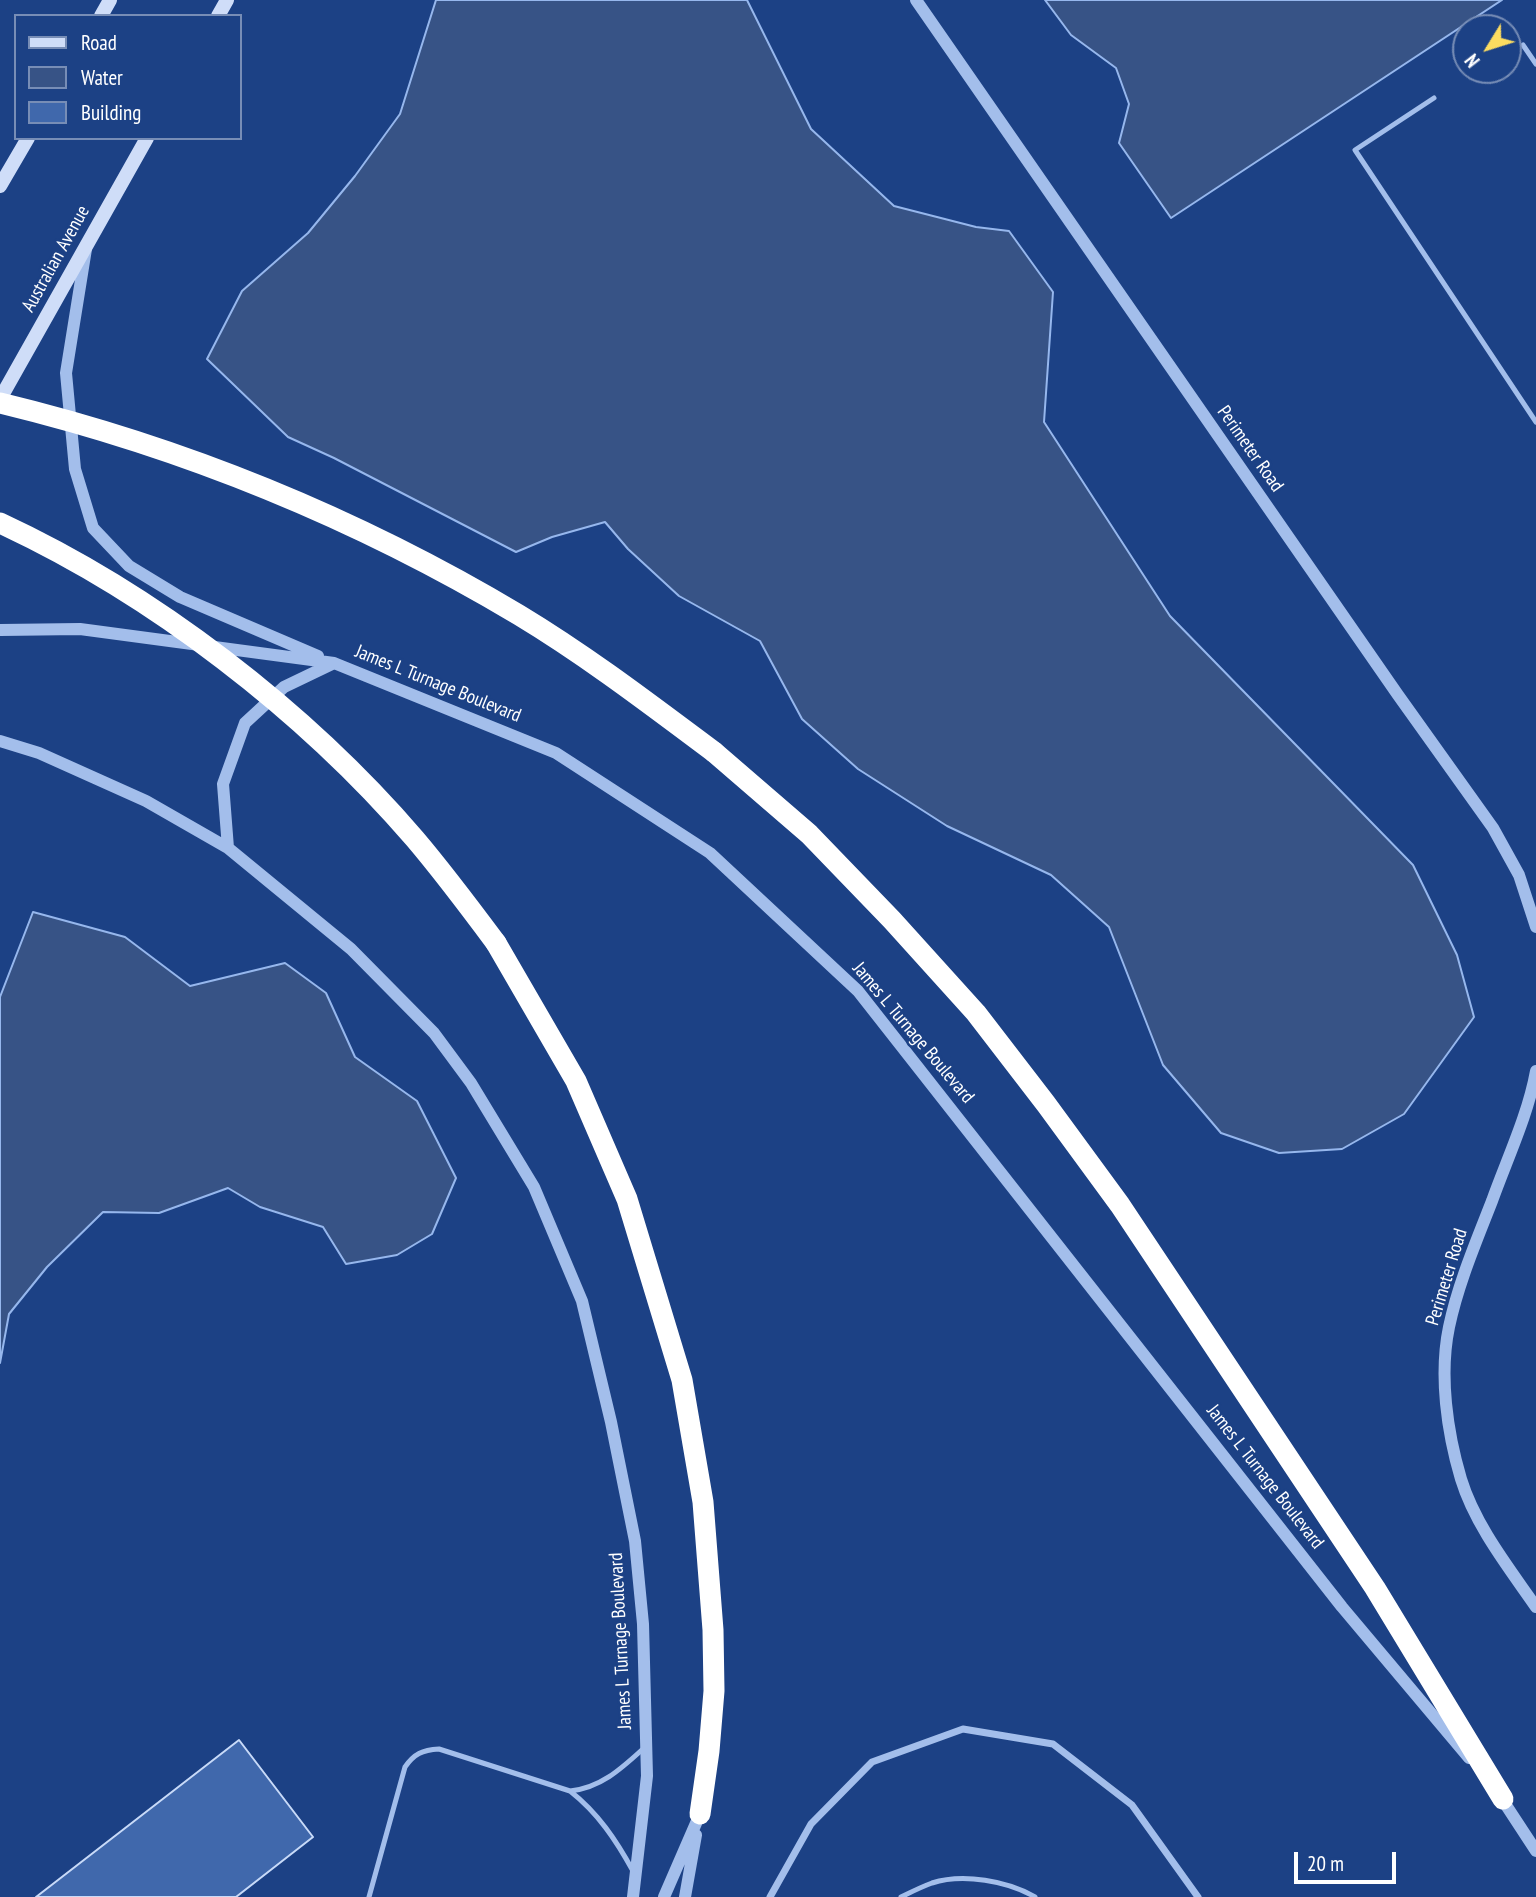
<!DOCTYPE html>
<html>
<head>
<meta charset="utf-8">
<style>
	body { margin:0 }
	#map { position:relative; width:1536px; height:1897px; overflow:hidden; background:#1c4185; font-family:"PT Sans Narrow",sans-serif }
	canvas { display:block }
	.legend { position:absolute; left:14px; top:14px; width:228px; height:126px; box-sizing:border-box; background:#1c4185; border:2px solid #778db6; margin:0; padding:9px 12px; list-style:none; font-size:21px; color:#fff }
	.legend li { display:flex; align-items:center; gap:14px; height:35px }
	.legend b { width:35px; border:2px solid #778db6 }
	.north { position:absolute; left:1452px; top:14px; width:70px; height:70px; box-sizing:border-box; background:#1c4185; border:2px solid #778db6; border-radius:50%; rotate:232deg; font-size:19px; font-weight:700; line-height:28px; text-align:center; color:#fff }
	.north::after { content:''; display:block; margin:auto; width:24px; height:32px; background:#fcdc60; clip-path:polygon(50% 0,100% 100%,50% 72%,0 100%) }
	.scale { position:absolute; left:1294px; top:1852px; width:102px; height:32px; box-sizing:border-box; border:4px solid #fff; border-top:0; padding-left:9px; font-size:21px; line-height:24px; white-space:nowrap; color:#fff; -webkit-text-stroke:5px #1c4185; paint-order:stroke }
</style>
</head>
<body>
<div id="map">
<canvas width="1536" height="1897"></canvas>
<ul class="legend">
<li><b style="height:9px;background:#cfddf8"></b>Road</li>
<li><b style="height:19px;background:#375386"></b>Water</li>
<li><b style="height:19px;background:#4068ac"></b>Building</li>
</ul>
<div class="north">N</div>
<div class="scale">20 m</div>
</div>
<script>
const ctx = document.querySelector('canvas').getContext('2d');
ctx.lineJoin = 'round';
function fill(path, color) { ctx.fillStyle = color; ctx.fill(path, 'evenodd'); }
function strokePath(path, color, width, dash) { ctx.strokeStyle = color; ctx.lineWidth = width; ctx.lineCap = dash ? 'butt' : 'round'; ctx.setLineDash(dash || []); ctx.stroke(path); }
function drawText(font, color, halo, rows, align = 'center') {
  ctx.font = font + ' "PT Sans Narrow",sans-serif'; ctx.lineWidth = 5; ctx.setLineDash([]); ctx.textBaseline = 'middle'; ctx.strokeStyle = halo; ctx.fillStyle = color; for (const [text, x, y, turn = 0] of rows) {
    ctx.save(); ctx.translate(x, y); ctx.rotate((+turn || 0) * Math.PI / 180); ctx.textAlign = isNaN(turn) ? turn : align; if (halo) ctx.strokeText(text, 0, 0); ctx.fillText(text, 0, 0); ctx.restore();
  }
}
const water = new Path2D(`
	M436 0H747L811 129 894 206 976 227 1009 231 1053 292 1044 422 1170 616 1413 865 1457 955 1474 1017 1404 1114 1342 1149 1279 1153 1221 1133 1163 1065 1109 927 1051 875 947 826 858 769 802 719 760 641 679 596 628 549 605 522 552 537 516 552 334 458 288 437 207 359 242 291 308 233 355 176 400 114Z
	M1045 0H1502L1171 218 1119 143 1129 104 1116 68 1071 35Z
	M33 912 125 937 190 986 285 963 326 993 355 1057 417 1101 456 1178 432 1234 397 1255 346 1264 323 1227 260 1207 228 1188 159 1213 103 1212 47 1267 9 1314 0 1363V997Z`);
fill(water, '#375386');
strokePath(water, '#96b7ed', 2);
const building = new Path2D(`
	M239 1740 313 1837 236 1897H36Z`);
fill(building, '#4068ac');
strokePath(building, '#c8daf8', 2);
strokePath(new Path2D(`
	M1523 45 1536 64
	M1434 98 1355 150 1536 422
	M570 1791C601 1788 622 1768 644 1748
	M369 1897 405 1767C414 1754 422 1750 439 1749L570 1791C598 1813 616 1840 633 1871
	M901 1897C911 1892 921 1887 932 1883 963 1873 1008 1881 1035 1897`), '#a3beeb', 5);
strokePath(new Path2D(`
	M770 1897 811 1824 872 1762 963 1729 1053 1744 1132 1805 1198 1897`), '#a3beeb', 7);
strokePath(new Path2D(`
	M916 0 1398 695 1493 828 1519 875 1536 927
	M86 249 66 373 75 469 93 528 129 566 180 597 318 656
	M0 630 80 629 334 663 556 753 710 853 858 991 1342 1607 1469 1758
	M0 741 39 753 146 801 228 848 351 949 434 1033 471 1083 534 1187 582 1301 611 1422 635 1541 643 1624 647 1776 633 1897
	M228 848 223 784 245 723 284 687 334 663
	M1536 1071C1528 1115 1507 1159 1492 1201 1476 1242 1458 1284 1449 1327 1439 1375 1447 1432 1461 1479 1475 1525 1509 1568 1536 1607
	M1500 1796 1536 1851
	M664 1897 700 1814
	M685 1897 696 1835`), '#a3beeb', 12);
strokePath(new Path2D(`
	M101 16 110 0
	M218 16 227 0
	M0 186 28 138
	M0 399 147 138`), '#cfddf8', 14);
strokePath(new Path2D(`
	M714 752 809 834 892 920 976 1013 1046 1104 1120 1205 1375 1588 1503 1799
	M496 943 576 1081 627 1199 682 1380 703 1502 713 1630 714 1691 709 1751 700 1814`), '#fff', 21);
strokePath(new Path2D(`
	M0 403C182 447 358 519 519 615 587 656 651 705 714 752
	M0 523C153 594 305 711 415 839 443 872 470 908 496 943`), '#fff', 21);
drawText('19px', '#fff', '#1c4185', [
	["Australian Avenue",56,259,-61],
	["Perimeter Road",1250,449,55],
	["James L Turnage Boulevard",438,684,22],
	["James L Turnage Boulevard",913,1033,50],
	["Perimeter Road",1447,1277,-73],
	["James L Turnage Boulevard",1265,1477,52],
	["James L Turnage Boulevard",621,1641,-93]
]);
</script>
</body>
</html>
